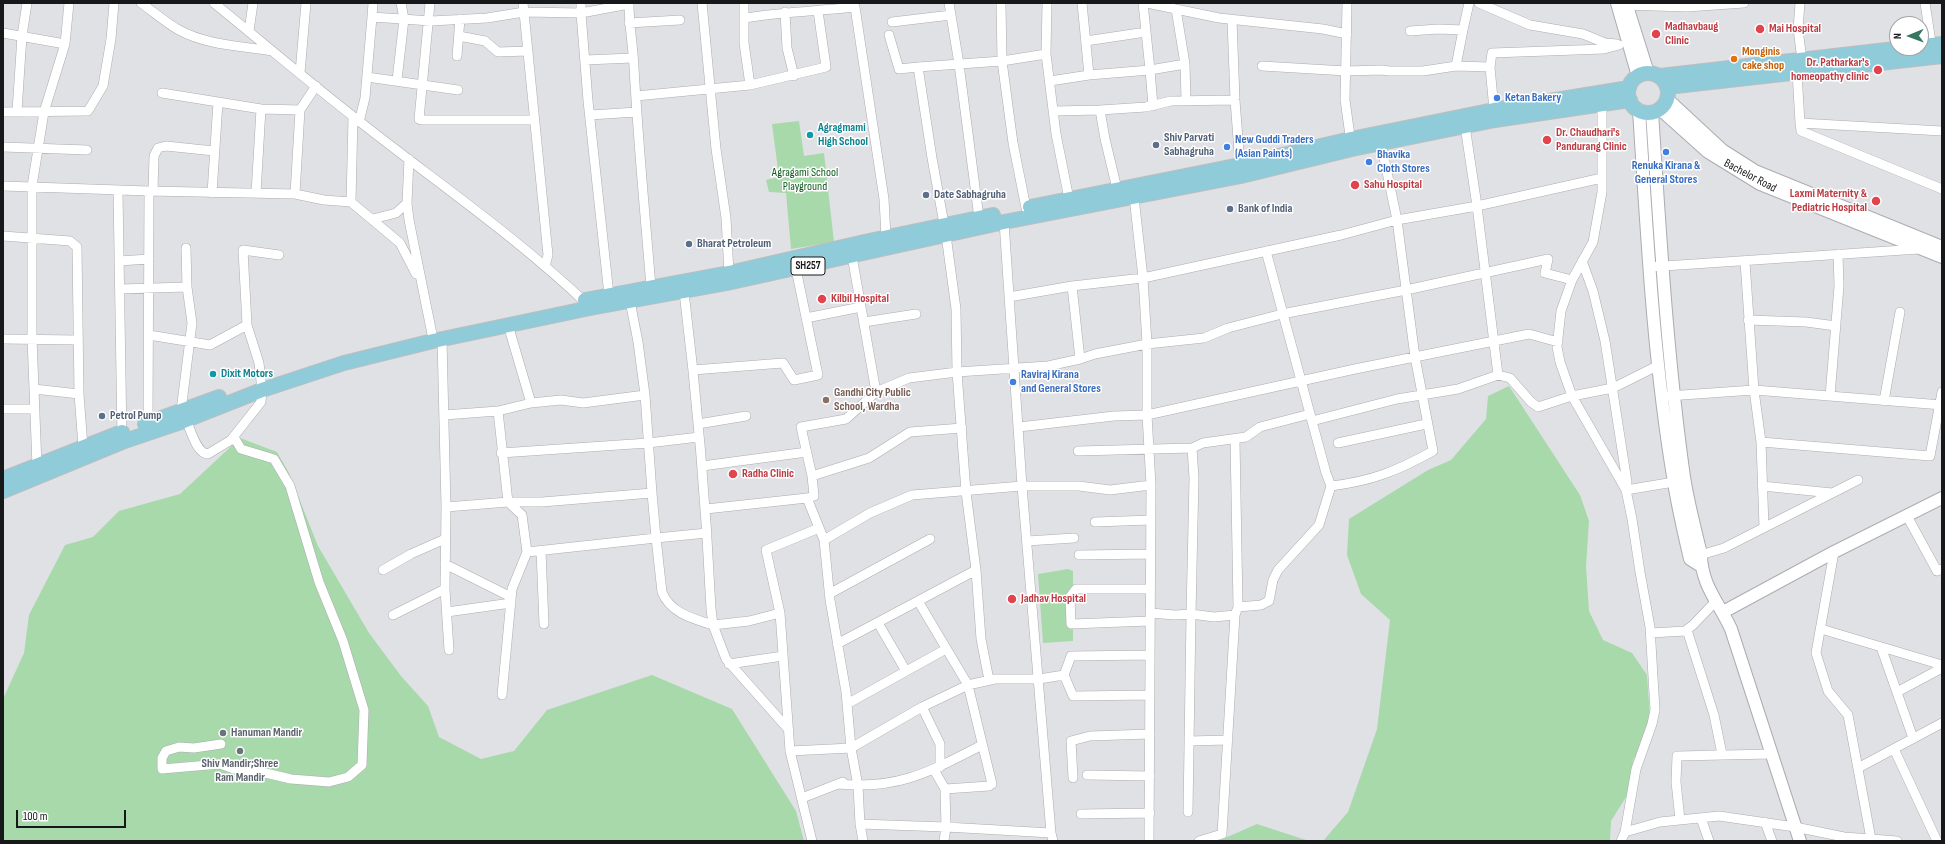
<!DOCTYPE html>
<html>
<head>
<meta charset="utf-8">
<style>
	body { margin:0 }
	#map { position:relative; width:1945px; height:844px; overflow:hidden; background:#e0e1e5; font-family:"Sofia Sans Condensed",sans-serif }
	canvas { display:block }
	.frame { position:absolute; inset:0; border:4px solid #171819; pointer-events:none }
	.north { position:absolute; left:1889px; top:16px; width:40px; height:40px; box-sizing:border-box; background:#fff; border:1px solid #a2a3a3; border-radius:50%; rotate:269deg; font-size:11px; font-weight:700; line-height:16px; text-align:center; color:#171819 }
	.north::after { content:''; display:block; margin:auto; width:14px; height:18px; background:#387664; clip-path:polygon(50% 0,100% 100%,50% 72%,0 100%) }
	.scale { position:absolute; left:16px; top:810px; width:110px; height:18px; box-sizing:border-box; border:2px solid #171819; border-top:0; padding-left:5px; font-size:12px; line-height:14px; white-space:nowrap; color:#171819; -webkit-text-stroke:3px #fff; paint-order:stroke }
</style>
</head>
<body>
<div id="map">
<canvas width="1945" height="844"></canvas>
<div class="frame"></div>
<div class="north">N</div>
<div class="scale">100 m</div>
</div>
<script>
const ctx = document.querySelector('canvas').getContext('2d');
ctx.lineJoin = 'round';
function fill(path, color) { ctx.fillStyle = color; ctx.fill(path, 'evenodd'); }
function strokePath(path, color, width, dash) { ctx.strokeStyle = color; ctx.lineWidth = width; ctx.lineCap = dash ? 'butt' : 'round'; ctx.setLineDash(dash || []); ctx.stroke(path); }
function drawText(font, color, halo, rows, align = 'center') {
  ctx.font = font + ' "Sofia Sans Condensed",sans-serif'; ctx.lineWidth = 3; ctx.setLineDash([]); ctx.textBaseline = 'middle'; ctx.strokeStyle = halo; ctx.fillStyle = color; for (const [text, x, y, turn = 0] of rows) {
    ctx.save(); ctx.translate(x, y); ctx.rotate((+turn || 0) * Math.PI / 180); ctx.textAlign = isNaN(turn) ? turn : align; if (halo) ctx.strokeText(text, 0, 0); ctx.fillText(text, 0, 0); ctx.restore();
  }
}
fill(new Path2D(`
	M799 121 804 156 824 153 834 242 791 249 786 193 769 192 766 180 779 177 772 124Z
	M1509 386 1580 495 1589 521 1586 566 1589 611 1603 640 1632 653 1647 675 1650 718 1644 746 1633 760 1631 789 1611 821 1610 841H1323L1348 812 1377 729 1390 620 1361 594 1347 555 1349 519 1428 470 1451 460 1486 419 1488 396Z
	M240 438 277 452 289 473 318 546 369 633 401 676 428 706 439 737 481 759 514 751 547 710 652 675 732 709 796 811 804 841H3V699L24 653 29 615 65 545 93 537 119 511 180 494Z
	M1068 569 1073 571V641L1043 643 1038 574Z
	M1257 824 1309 841H1218Z`), '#a8d9aa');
const street = new Path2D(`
	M141 3C154 12 166 23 179 30 206 45 242 46 272 51
	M214 3C262 42 310 83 359 121 436 182 517 237 588 305
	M430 3 419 119 421 120H534
	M523 3 524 12 581 13 588 101 609 295
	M581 3V13L629 4C629 25 633 46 634 67 638 141 645 214 651 287
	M702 3 716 149 726 218 729 273
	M744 3V43L750 85
	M949 3 959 64 979 218
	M1001 3 1002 61 1013 143 1026 208
	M1082 3 1089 75 1150 70 1143 3
	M1147 3 1219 18 1323 29 1347 34
	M1347 3 1345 100 1351 143
	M1479 3 1530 25 1583 34 1605 43 1617 44
	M1800 3 1798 29 1802 60
	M1925 3 1932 49
	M1622 5 1687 7 1744 3
	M785 12 787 48 794 76
	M372 17 373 3
	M745 18C782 12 818 11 855 7L884 199 886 237
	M1232 20 1235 100 1240 165
	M892 22 951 15
	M629 23 680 20
	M249 31 253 3
	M1410 31 1438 29 1463 30 1469 3
	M3 33 65 44
	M889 35 899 69 918 67
	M459 36 485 41 498 52 528 51
	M1086 41 1146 32
	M1046 54 1047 3
	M457 56 460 19
	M585 60 633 58
	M1185 64 1186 100
	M1262 66 1346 71 1382 70 1389 71H1423L1456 66 1490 67
	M1456 66 1463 30
	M1797 72 1800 123
	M300 73 306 3
	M367 77 458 90
	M397 80 404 19 401 3
	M1050 81 1089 75
	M162 93 218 102 212 193
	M636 96 750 85 826 67 818 11
	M218 102 261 109 300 110
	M1602 104V192L1593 242 1572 280 1561 311 1557 347 1560 362 1572 396 1626 490 1632 519 1640 572 1650 627 1655 710 1652 724 1636 769 1625 832
	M1153 106 1150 70 1185 64 1176 9
	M1100 110 1146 107 1171 101 1235 100
	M1494 110 1490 67 1492 53 1604 49 1619 45
	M17 111 22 36 27 3
	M1053 111 1100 110 1105 139 1118 193
	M3 112 88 111 103 86 111 39 114 3
	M590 115 637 112
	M359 122 365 98 372 17 431 21 487 18 524 12 548 255 545 266
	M1465 126 1477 206 1498 375
	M1942 131 1800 123 1801 131 1942 189
	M3 147 87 150
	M409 159 407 203 409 220 432 334
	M3 186 149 191 148 423
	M118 191 122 438
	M149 191 295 194 300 110 316 86
	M153 191 154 156 158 148 166 146 214 151
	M256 193 261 109
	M295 194 324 200 351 202 353 117
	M1134 197 1143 278 1147 344V415L1151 485 1149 841
	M351 202 400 243 416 274
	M373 219 396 213 407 203
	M1004 222 1022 486 1051 833
	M3 236 70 241 77 247 79 394 83 447
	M186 248 187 287
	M1266 251 1326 473 1331 486C1372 481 1397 471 1433 451L1415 357 1397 220 1381 143
	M852 256 876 392
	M119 261 149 259
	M1582 261 1593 291 1605 341 1627 482 1626 490 1674 482
	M1745 262 1754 390 1761 442 1930 456 1942 392
	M1649 267 1919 249
	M120 289 187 287 192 323 181 411
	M684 292C697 397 706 503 711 609L713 625 749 621 780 613
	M1009 297 1072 286 1143 278 1341 235 1397 220 1477 206 1602 178
	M806 318 861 307
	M1748 320 1806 322 1836 326
	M864 322 916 314
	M247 325 243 250 279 255
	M149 335 210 345 247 325 259 363 262 390 261 402 231 440 208 454C196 453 191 430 186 420
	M3 339 78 340
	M442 339 446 507 445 589 449 650
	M1080 359 1095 354 1147 344 1204 338 1228 328 1282 314 1406 290 1548 259 1545 273 1572 280
	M693 370 783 363 794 380 818 375 796 269
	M34 389 79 394
	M1668 396 1754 390 1942 405
	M1830 396 1839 286 1838 254
	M1884 401 1900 312
	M531 403 561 400 583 403 645 395 638 342 630 301
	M3 409H34
	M444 415 498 411
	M1312 421 1397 399 1458 389 1498 375 1510 378 1531 402 1538 407 1572 396 1613 388 1659 365
	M698 424 746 416
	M1019 427 1114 416 1147 415 1355 369 1529 334 1558 342
	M1761 442 1764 527
	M1338 443 1426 424
	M1078 451 1192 448 1203 443 1246 437 1260 427 1310 414
	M501 453 648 443 699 437
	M37 466 32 338V186L44 112 65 44 69 3
	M702 466 807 452
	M812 476 869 458 910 432 962 428
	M1762 486 1832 493
	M508 502H542L652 493 645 395
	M508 502 522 515 527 552 656 538 652 493
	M446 507 508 502 498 411 531 403 508 325
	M706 509 807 498
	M1907 516 1937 571 1942 569
	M1095 522 1151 520
	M819 528 766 550 780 613 790 751 851 748 846 692 830 600 824 540 807 498 814 496 812 476 801 427 846 419 876 392 909 378 957 372 1048 366 1080 359 1072 286
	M707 533 656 538 662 592C670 613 694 619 713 625L726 659 789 730
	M824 540 870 513 912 495 1022 486H1079L1110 490 1151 485
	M1027 541 1074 538
	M541 551 544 624
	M1079 555 1150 554
	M1697 556 1724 548 1858 480
	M445 564 511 597
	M383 570 411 554 445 539
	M976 570 981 639 989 680
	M829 594 930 539
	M1238 607 1261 605 1269 601 1273 580 1278 570 1319 525 1331 486
	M447 612 511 603
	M1150 613 1175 615 1191 614 1194 478 1192 448
	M393 615 445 589
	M1150 621 1071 624 1070 597 1076 589H1150
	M878 623 906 671
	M1821 629 1942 665
	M1687 630 1714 715 1722 754
	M1651 633 1685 631 1693 625 1716 601
	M837 644 918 601
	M1881 647 1913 738
	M1150 655 1071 656 1064 675 1073 696 1150 695
	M729 664 783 656
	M1897 692 1942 668
	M502 695 512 589 527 552
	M847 704 946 649
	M922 707 940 744V767
	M1189 741 1228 740
	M221 744 194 748 179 747 166 751 162 758V769L220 764 234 769 257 771 291 779 329 782 348 777 362 765 364 710 343 641 319 582 290 486 274 459 241 449 234 437
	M1894 749 1937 841
	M790 751 812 841
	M1858 768 1942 723
	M934 770 945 789 946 827 944 841
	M1087 775 1150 776
	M1073 778 1071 741 1090 736 1150 734
	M838 784C899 790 931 771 982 745
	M945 789 989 786 992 784 968 685 995 679H1039L1064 675
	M802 798 843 782
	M1188 812 1191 614 1214 617 1235 615 1238 607 1235 439
	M1081 814 1150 813
	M1701 818 1709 841
	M1680 820 1676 782 1677 756 1772 754
	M1765 822 1772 841
	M860 824 946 827 1051 833 1053 841
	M1871 839 1897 841
	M863 841 860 824 858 786 851 748 922 707 968 685 918 601 976 570 966 492 957 372 956 309 946 235 932 158 918 67 1002 61 1046 54 1056 134 1069 199
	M1199 841 1222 834 1235 615
	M1621 841 1625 832 1660 822 1719 816 1795 827 1844 837 1871 839 1848 715 1828 691 1816 653 1834 552`);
const secondary = new Path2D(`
	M1617 3 1638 76
	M1626 3 1648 73
	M1667 99 1722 150 1755 171 1942 247
	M1660 109 1708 152 1760 184 1942 257
	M1639 110C1647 234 1653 359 1674 482 1678 508 1684 533 1690 559L1701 566
	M1652 112C1660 234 1667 356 1684 477 1688 503 1695 529 1701 554 1701 585 1719 603 1731 629L1800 841
	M1723 612 1834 552 1942 498`);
const primary = new Path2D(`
	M1921 46 1942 44
	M1628 93a20 20 0 1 1 40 0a20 20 0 1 1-40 0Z
	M1660 76 1904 48
	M1667 87 1942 56
	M1030 207 1240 165 1351 139 1494 110 1629 88
	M585 300 729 273 869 241 993 215
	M145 424 219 397
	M3 479 122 432
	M3 491 122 442 181 422 262 390 344 363 433 341 590 308 727 283 1004 222 1241 176 1352 149 1495 120 1630 100`);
strokePath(street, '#acacb1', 10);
strokePath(secondary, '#acacb1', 14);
strokePath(primary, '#bebebf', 16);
strokePath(street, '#fff', 9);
strokePath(secondary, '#fff', 12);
strokePath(primary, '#8fcbd8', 14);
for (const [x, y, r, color] of [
	[1760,29,5,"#e0444e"],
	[1656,34,5,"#e0444e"],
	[1734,59,4,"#e8710a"],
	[1878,70,5,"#e0444e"],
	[1497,98,4,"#3f7fe0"],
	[810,135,4,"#0f9aa8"],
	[1547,140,5,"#e0444e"],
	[1156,145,4,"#5c6f8a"],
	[1227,147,4,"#3f7fe0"],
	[1666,152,4,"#3f7fe0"],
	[1369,162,4,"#3f7fe0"],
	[1355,185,5,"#e0444e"],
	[926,195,4,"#5c6f8a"],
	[1876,201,5,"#e0444e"],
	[1230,209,4,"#5c6f8a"],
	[689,244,4,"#5c6f8a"],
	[822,299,5,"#e0444e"],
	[213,374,4,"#0f9aa8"],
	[1013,382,4,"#3f7fe0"],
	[826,400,4,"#8d6e63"],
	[102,416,4,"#5c6f8a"],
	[733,474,5,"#e0444e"],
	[1012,599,5,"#e0444e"],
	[223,733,4,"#6b7280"],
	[240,751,4,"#6b7280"]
]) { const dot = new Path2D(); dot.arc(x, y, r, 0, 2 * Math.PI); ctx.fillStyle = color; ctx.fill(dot); strokePath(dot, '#fff', 1.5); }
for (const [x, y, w] of [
	[808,266,34]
]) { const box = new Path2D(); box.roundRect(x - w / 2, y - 9, w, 18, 3); ctx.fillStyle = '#fff'; ctx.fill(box); strokePath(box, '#171819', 1); }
drawText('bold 11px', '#171819', null, [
	["SH257",808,266]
]);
drawText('bold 12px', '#be3a42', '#fff', [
	["Madhavbaug",1665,27],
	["Clinic",1665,41],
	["Mai Hospital",1769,29],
	["Dr. Patharkar's",1869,63,"right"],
	["homeopathy clinic",1869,77,"right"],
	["Dr. Chaudhari's",1556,133],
	["Pandurang Clinic",1556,147],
	["Sahu Hospital",1364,185],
	["Laxmi Maternity &",1867,194,"right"],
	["Pediatric Hospital",1867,208,"right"],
	["Kilbil Hospital",831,299],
	["Radha Clinic",742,474],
	["Jadhav Hospital",1021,599]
], 'left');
drawText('bold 12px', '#c56008', '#fff', [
	["Monginis",1742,52],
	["cake shop",1742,66]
], 'left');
drawText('bold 12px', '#366cbe', '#fff', [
	["Ketan Bakery",1505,98],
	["New Guddi Traders",1235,140],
	["(Asian Paints)",1235,154],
	["Bhavika",1377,155],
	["Cloth Stores",1377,169],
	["Renuka Kirana &",1666,166,"center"],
	["General Stores",1666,180,"center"],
	["Raviraj Kirana",1021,375],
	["and General Stores",1021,389]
], 'left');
drawText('bold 12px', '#0d838f', '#fff', [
	["Agragmami",818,128],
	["High School",818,142],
	["Dixit Motors",221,374]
], 'left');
drawText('bold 12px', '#4e5e75', '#fff', [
	["Shiv Parvati",1164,138],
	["Sabhagruha",1164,152],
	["Date Sabhagruha",934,195],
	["Bank of India",1238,209],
	["Bharat Petroleum",697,244],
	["Petrol Pump",110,416]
], 'left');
drawText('12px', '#0f5a1d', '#fff', [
	["Agragami School",805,173],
	["Playground",805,187]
]);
drawText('12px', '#171819', '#fff', [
	["Bachelor Road",1750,176,28]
]);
drawText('bold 12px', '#785e54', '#fff', [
	["Gandhi City Public",834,393],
	["School, Wardha",834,407]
], 'left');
drawText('bold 12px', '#5b616d', '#fff', [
	["Hanuman Mandir",231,733],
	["Shiv Mandir;Shree",240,764,"center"],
	["Ram Mandir",240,778,"center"]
], 'left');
</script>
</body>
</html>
